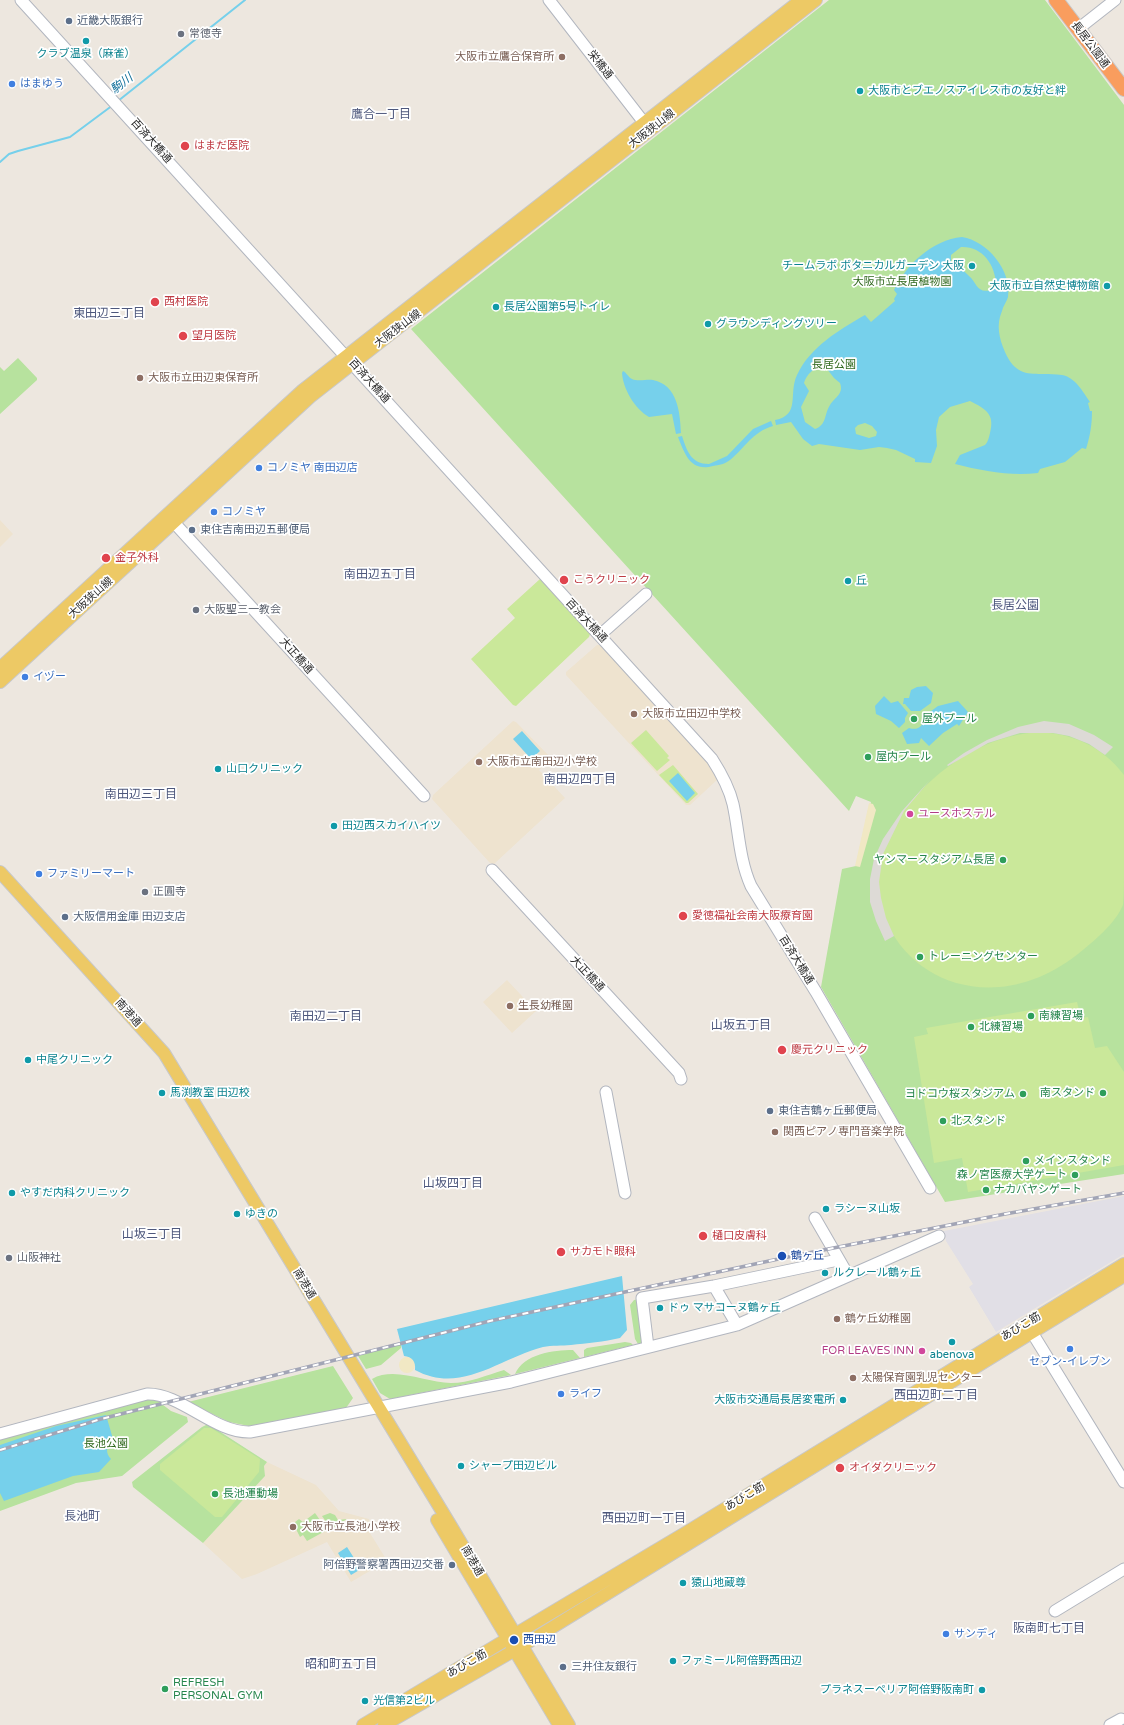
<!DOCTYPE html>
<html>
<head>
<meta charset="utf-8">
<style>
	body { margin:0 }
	canvas { display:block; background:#ede7df }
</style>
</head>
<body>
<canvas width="1124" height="1725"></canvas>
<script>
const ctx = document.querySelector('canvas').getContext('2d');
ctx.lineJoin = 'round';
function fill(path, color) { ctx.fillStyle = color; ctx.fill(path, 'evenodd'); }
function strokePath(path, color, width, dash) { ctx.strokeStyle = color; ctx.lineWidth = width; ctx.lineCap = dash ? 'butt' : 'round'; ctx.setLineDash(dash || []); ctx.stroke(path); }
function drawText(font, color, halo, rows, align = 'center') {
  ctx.font = font + ' "Varela Round","Noto Sans JP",sans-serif'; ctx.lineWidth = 3.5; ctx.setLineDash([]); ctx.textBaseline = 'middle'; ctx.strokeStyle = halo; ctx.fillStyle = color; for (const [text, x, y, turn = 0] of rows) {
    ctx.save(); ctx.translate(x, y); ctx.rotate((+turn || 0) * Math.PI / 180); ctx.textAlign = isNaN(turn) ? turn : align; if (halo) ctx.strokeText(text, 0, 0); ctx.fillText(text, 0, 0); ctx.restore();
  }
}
fill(new Path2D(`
	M1124 1196V1254L996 1332 969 1287 973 1284 946 1241 944 1231Z`), '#e1dfe6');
fill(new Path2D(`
	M0 520 13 534 0 547Z
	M597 645H601L701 754 717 775V780L690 805H686L566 675V672Z
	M513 721 516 722 552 759 539 770 565 798 494 864 490 863 432 799 433 795Z
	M507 980 536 1011 512 1033 483 1002Z
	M267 1462 316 1485 339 1511 369 1519 370 1533 386 1559 385 1562 351 1582 327 1542 257 1574 242 1579 203 1543 265 1476 264 1466Z`), '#eee3cf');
fill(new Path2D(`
	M829 0H1045L1124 105V1174L945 1202 821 987 842 869 856 866 871 802 856 796 849 811 411 329Z
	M18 358 37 378V380L0 414V367L4 371Z
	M639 1299 643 1343 638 1344 635 1339 630 1305 634 1300Z
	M625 1342 631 1343 633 1345 584 1357V1350L587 1348Z
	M401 1344V1348L381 1365 366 1369 358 1356Z
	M573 1350 580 1358 515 1374C524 1354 553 1350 573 1350Z
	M333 1366 353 1398 346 1408 249 1426 229 1422 188 1402Z
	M504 1370 511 1375 390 1399 380 1393 372 1379C395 1366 426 1383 451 1383 469 1383 487 1375 504 1370Z
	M148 1398H154L171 1411 187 1417 188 1422 122 1476 76 1483 0 1511V1438Z
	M208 1424 267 1462 264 1466 265 1476 203 1543 133 1487 132 1482 202 1427Z
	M315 1513 327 1530 307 1541 303 1535 300 1537 295 1527 297 1525 295 1522 299 1519 303 1522Z
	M330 1513 335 1515 338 1520 347 1519 331 1529 322 1516Z`), '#b7e29e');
fill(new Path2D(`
	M869 803 873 804 876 810 860 867 855 866Z
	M399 1365a8 8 0 1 1 16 0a8 8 0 1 1-16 0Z`), '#f1e8c4');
fill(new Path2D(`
	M540 579 590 634 589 637 516 706 513 705 471 659 515 618 507 609Z
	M646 730 669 756 667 758 670 760 657 771 631 743Z
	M1036 732C1072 733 1102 746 1124 775 1124 808 1124 841 1124 874 1124 883 1124 897 1123 905 1115 924 1094 941 1078 954 951 1053 811 912 915 797 948 761 987 737 1036 732Z
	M673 765 698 794 688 803H686L659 775Z
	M1077 1002 1081 1018 1088 1017 1095 1048 1107 1046 1124 1072V1165L968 1192 962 1158 934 1163 914 1037 928 1034 926 1028Z
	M204 1428H211L260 1459 259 1472 222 1517H215L160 1470V1464Z`), '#cae89a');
fill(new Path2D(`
	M1044 721 1069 724 1094 735 1113 747 1105 755 1089 744 1069 736 1053 733H1020L988 743 948 766 947 765 964 753 987 740 1018 727Z
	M930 780 904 811 883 854 879 882 881 898 886 918 894 936 885 941 876 921 870 902V879L874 859 883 839 902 811Z`), '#dddad6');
fill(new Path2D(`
	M962 237C987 241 1012 270 1008 297 1007 301 1003 306 1002 311 996 325 999 338 1005 352 1018 382 1036 371 1062 375 1075 377 1083 392 1090 402L1088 403 1090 411H1092C1092 425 1090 436 1086 449L1082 448 1065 462 1040 469 1038 473C1009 476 983 471 955 464L960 455 985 445C988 442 989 437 990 433 995 414 986 409 970 401L950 407 939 417 936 430 937 446 931 463 915 462V459L896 450 887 448 879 447 860 450 819 444 812 446 803 439 791 422 776 425 775 420C801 415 788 394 797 375 810 347 839 330 865 315L871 322 895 301 894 299 897 294 894 290C907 264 932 240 962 237ZM961 247C982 246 995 264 996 284L991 290C977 294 977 283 969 276 964 270 957 267 951 262V255ZM824 365 834 378 840 383C844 394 835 397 830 405 824 414 827 425 815 429L805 422 801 407 809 391 804 383C806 375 815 366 824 365ZM865 423 872 426 877 432 876 436 869 438 856 434 855 428 858 425Z
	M623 371C627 373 628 377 632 379 638 382 647 379 653 380 678 385 680 413 681 433L676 434 672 414 649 417C635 409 623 389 622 373Z
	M771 421 773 426C752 432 745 448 730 460 725 464 719 465 713 466 691 472 685 455 678 437L682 436C687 451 691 464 709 464L727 456 753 429Z
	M926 686 933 693 931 703 920 711H911L905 704H903L904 698H909L911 690 917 687Z
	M884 696 891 703 898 701 908 713 905 718V722L899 728 891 721 876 714 875 706Z
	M958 701 968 712 959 726 957 724 943 733 929 746 921 738 919 743 907 744 902 733 909 728C918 731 924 726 923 717L938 706Z
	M522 731 540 751 531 759 513 739Z
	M678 773 695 793 687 801 669 781Z
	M622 1276 627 1330 620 1338C604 1342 587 1343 571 1345 562 1346 552 1345 543 1347 500 1358 461 1395 415 1370 416 1361 412 1357 404 1356L397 1329Z
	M106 1415 113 1439 110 1440C107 1447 105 1453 111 1459L99 1472 73 1476 4 1501 0 1493V1445L56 1426Z
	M347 1547 361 1569 351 1575 338 1553Z`), '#76d0eb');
strokePath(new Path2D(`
	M118 101 245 0
	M0 162 9 154 18 151 70 137 113 105`), '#76d0eb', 2);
const secondary = new Path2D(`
	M21 0 712 759C721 773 729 787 733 804 739 831 739 859 751 886L816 992 930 1188
	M549 0 649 129
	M1078 29 1115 0
	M168 516 424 796
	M600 635 646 594
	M492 870 679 1073 681 1079
	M606 1092 625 1193
	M815 1218 848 1275
	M714 1286 737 1325
	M1028 1326 1124 1482
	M648 1347 642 1298 714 1286 838 1260
	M0 1434 147 1394C181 1393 214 1433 250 1432L511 1382 737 1325 939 1236
	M1055 1611 1124 1569
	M1110 1725 1121 1719`);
const primary = new Path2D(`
	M0 668 303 390 801 0
	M0 682 310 397 816 0
	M0 872 164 1053 451 1526 569 1725
	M437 1520 559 1725
	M363 1725 687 1532 1124 1264
	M384 1725 522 1646 1124 1276`);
const highway = new Path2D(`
	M1056 0 1124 89`);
strokePath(secondary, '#b2b6bf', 13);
strokePath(primary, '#c8c8c8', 14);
strokePath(highway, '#c8c8c8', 16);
strokePath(secondary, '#fff', 11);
strokePath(primary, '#edc965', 12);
strokePath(highway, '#f99d5e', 14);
const rail = new Path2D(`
	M0 1450 101 1419 490 1321 783 1258 1005 1214 1124 1193`);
strokePath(rail, '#a2a5b6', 3.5);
strokePath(rail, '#fff', 2, [6]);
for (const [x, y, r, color] of [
	[69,21,4,"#5c6f8a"],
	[181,34,4,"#6b7280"],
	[86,41,4,"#0f9aa8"],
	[562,57,4,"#8d6e63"],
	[12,84,4,"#3f7fe0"],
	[860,91,4,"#0f9aa8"],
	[185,146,5,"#e0444e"],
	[972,266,4,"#0f9aa8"],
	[1107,286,4,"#0f9aa8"],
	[155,302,5,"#e0444e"],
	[496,307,4,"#0f9aa8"],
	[708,324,4,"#0f9aa8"],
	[183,336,5,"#e0444e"],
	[140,378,4,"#8d6e63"],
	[259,468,4,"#3f7fe0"],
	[214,512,4,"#3f7fe0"],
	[192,530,4,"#5c6f8a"],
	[106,558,5,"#e0444e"],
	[564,580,5,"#e0444e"],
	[848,581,4,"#0f9aa8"],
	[196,610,4,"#6b7280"],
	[25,677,4,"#3f7fe0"],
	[634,714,4,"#8d6e63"],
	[914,719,4,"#2e9e5b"],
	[868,757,4,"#2e9e5b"],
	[479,762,4,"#8d6e63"],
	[218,769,4,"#0f9aa8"],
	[910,814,4,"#d1479c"],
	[334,826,4,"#0f9aa8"],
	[1003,860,4,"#2e9e5b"],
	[39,874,4,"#3f7fe0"],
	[145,892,4,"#6b7280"],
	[683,916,5,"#e0444e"],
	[65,917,4,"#5c6f8a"],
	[920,957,4,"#2e9e5b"],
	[510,1006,4,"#8d6e63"],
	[1031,1016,4,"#2e9e5b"],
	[971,1027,4,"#2e9e5b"],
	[782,1050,5,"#e0444e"],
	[28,1060,4,"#0f9aa8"],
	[162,1093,4,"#0f9aa8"],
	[1103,1093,4,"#2e9e5b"],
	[1023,1094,4,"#2e9e5b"],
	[770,1111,4,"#5c6f8a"],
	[943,1121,4,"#2e9e5b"],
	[775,1132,4,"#8d6e63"],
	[1026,1161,4,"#2e9e5b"],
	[1075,1175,4,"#2e9e5b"],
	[986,1190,4,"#2e9e5b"],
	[12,1193,4,"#0f9aa8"],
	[826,1209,4,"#0f9aa8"],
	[237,1214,4,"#0f9aa8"],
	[703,1236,5,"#e0444e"],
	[561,1252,5,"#e0444e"],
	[782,1256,5,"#1a4fb4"],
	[9,1258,4,"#6b7280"],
	[825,1273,4,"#0f9aa8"],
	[660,1308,4,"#0f9aa8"],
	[837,1319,4,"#8d6e63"],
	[952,1342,4,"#0f9aa8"],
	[1070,1349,4,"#3f7fe0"],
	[922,1351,4,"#d1479c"],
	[853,1378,4,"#8d6e63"],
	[561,1394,4,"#3f7fe0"],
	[843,1400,4,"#0f9aa8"],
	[461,1466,4,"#0f9aa8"],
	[840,1468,5,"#e0444e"],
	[215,1494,4,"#2e9e5b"],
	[293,1527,4,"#8d6e63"],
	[452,1565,4,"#5c6f8a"],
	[683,1583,4,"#0f9aa8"],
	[946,1634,4,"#3f7fe0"],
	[514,1640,5,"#1a4fb4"],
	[673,1661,4,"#0f9aa8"],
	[563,1667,4,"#5c6f8a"],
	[165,1689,4,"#2e9e5b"],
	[982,1690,4,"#0f9aa8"],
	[365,1701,4,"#0f9aa8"]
]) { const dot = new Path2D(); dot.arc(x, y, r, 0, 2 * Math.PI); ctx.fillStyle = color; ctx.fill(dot); strokePath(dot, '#fff', 1.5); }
drawText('11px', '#4e5e75', '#fff', [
	["近畿大阪銀行",77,21],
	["東住吉南田辺五郵便局",200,530],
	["大阪信用金庫 田辺支店",73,917],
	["東住吉鶴ヶ丘郵便局",778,1111],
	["阿倍野警察署西田辺交番",444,1565,"right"],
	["三井住友銀行",571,1667]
], 'left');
drawText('11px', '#5b616d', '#fff', [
	["常徳寺",189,34],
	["大阪聖三一教会",204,610],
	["正圓寺",153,892],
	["山阪神社",17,1258]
], 'left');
drawText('11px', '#2c2c2c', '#fff', [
	["長居公園通",1090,45,53],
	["栄橋通",600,65,52],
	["大阪狭山線",652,129,-38],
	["百済大橋通",151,141,48],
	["大阪狭山線",398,329,-37],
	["百済大橋通",369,381,48],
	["大阪狭山線",91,598,-42],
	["百済大橋通",586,621,47],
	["大正橋通",296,656,48],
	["百済大橋通",796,960,58],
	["大正橋通",587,974,47],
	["南港通",128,1013,48],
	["南港通",304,1284,59],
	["あびこ筋",1021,1327,-31],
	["あびこ筋",745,1497,-31],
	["南港通",472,1561,60],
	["あびこ筋",467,1664,-30]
]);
drawText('11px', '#0d838f', '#fff', [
	["クラブ温泉（麻雀）",86,54,"center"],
	["大阪市とブエノスアイレス市の友好と絆",868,91],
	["チームラボ ボタニカルガーデン 大阪",964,266,"right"],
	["大阪市立自然史博物館",1099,286,"right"],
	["長居公園第5号トイレ",504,307],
	["グラウンディングツリー",716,324],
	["丘",856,581],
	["山口クリニック",226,769],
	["田辺西スカイハイツ",342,826],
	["中尾クリニック",36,1060],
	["馬渕教室 田辺校",170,1093],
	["やすだ内科クリニック",20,1193],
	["ラシーヌ山坂",834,1209],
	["ゆきの",245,1214],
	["ルクレール鶴ヶ丘",833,1273],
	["ドゥ マサコーヌ鶴ヶ丘",668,1308],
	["abenova",952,1355,"center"],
	["大阪市交通局長居変電所",835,1400,"right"],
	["シャープ田辺ビル",469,1466],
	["猿山地蔵尊",691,1583],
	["ファミール阿倍野西田辺",681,1661],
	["プラネスーペリア阿倍野阪南町",974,1690,"right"],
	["光信第2ビル",373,1701]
], 'left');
drawText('11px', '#785e54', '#fff', [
	["大阪市立鷹合保育所",554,57,"right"],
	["大阪市立田辺東保育所",148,378],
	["大阪市立田辺中学校",642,714],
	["大阪市立南田辺小学校",487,762],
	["生長幼稚園",518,1006],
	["関西ピアノ専門音楽学院",783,1132],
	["鶴ケ丘幼稚園",845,1319],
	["太陽保育園乳児センター",861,1378],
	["大阪市立長池小学校",301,1527]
], 'left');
drawText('11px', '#366cbe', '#fff', [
	["はまゆう",20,84],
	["コノミヤ 南田辺店",267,468],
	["コノミヤ",222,512],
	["イヅー",33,677],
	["ファミリーマート",47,874],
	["セブン-イレブン",1070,1362,"center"],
	["ライフ",569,1394],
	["サンディ",954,1634]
], 'left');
drawText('11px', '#be3a42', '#fff', [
	["はまだ医院",194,146],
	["西村医院",164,302],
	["望月医院",192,336],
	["金子外科",115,558],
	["こうクリニック",573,580],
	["愛徳福祉会南大阪療育園",692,916],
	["慶元クリニック",791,1050],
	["樋口皮膚科",712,1236],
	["サカモト眼科",570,1252],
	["オイダクリニック",849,1468]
], 'left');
drawText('11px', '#2f681d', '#fff', [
	["大阪市立長居植物園",902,282],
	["長居公園",834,365],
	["長池公園",106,1444]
]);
drawText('11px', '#27864d', '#fff', [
	["屋外プール",922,719],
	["屋内プール",876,757],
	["ヤンマースタジアム長居",995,860,"right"],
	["トレーニングセンター",928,957],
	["南練習場",1039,1016],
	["北練習場",979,1027],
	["南スタンド",1095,1093,"right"],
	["ヨドコウ桜スタジアム",1015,1094,"right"],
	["北スタンド",951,1121],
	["メインスタンド",1034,1161],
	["森ノ宮医療大学ゲート",1067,1175,"right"],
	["ナカバヤシゲート",994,1190],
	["長池運動場",223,1494],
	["REFRESH",173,1683],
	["PERSONAL GYM",173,1696]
], 'left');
drawText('11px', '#b23c85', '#fff', [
	["ユースホステル",918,814],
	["FOR LEAVES INN",914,1351,"right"]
], 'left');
drawText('11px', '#164399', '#fff', [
	["鶴ヶ丘",791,1256],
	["西田辺",523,1640]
], 'left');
drawText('italic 12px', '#12709a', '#fff', [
	["駒川",122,84,-38]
]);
drawText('12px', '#4d577c', '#fff', [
	["鷹合一丁目",381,115],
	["東田辺三丁目",109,314],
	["南田辺五丁目",380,575],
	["長居公園",1015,606],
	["南田辺四丁目",580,780],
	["南田辺三丁目",141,795],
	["南田辺二丁目",326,1017],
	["山坂五丁目",741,1026],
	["山坂四丁目",453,1184],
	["山坂三丁目",152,1235],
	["西田辺町二丁目",936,1396],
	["長池町",82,1517],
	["西田辺町一丁目",644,1519],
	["阪南町七丁目",1049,1629],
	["昭和町五丁目",341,1665]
]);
</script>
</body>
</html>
